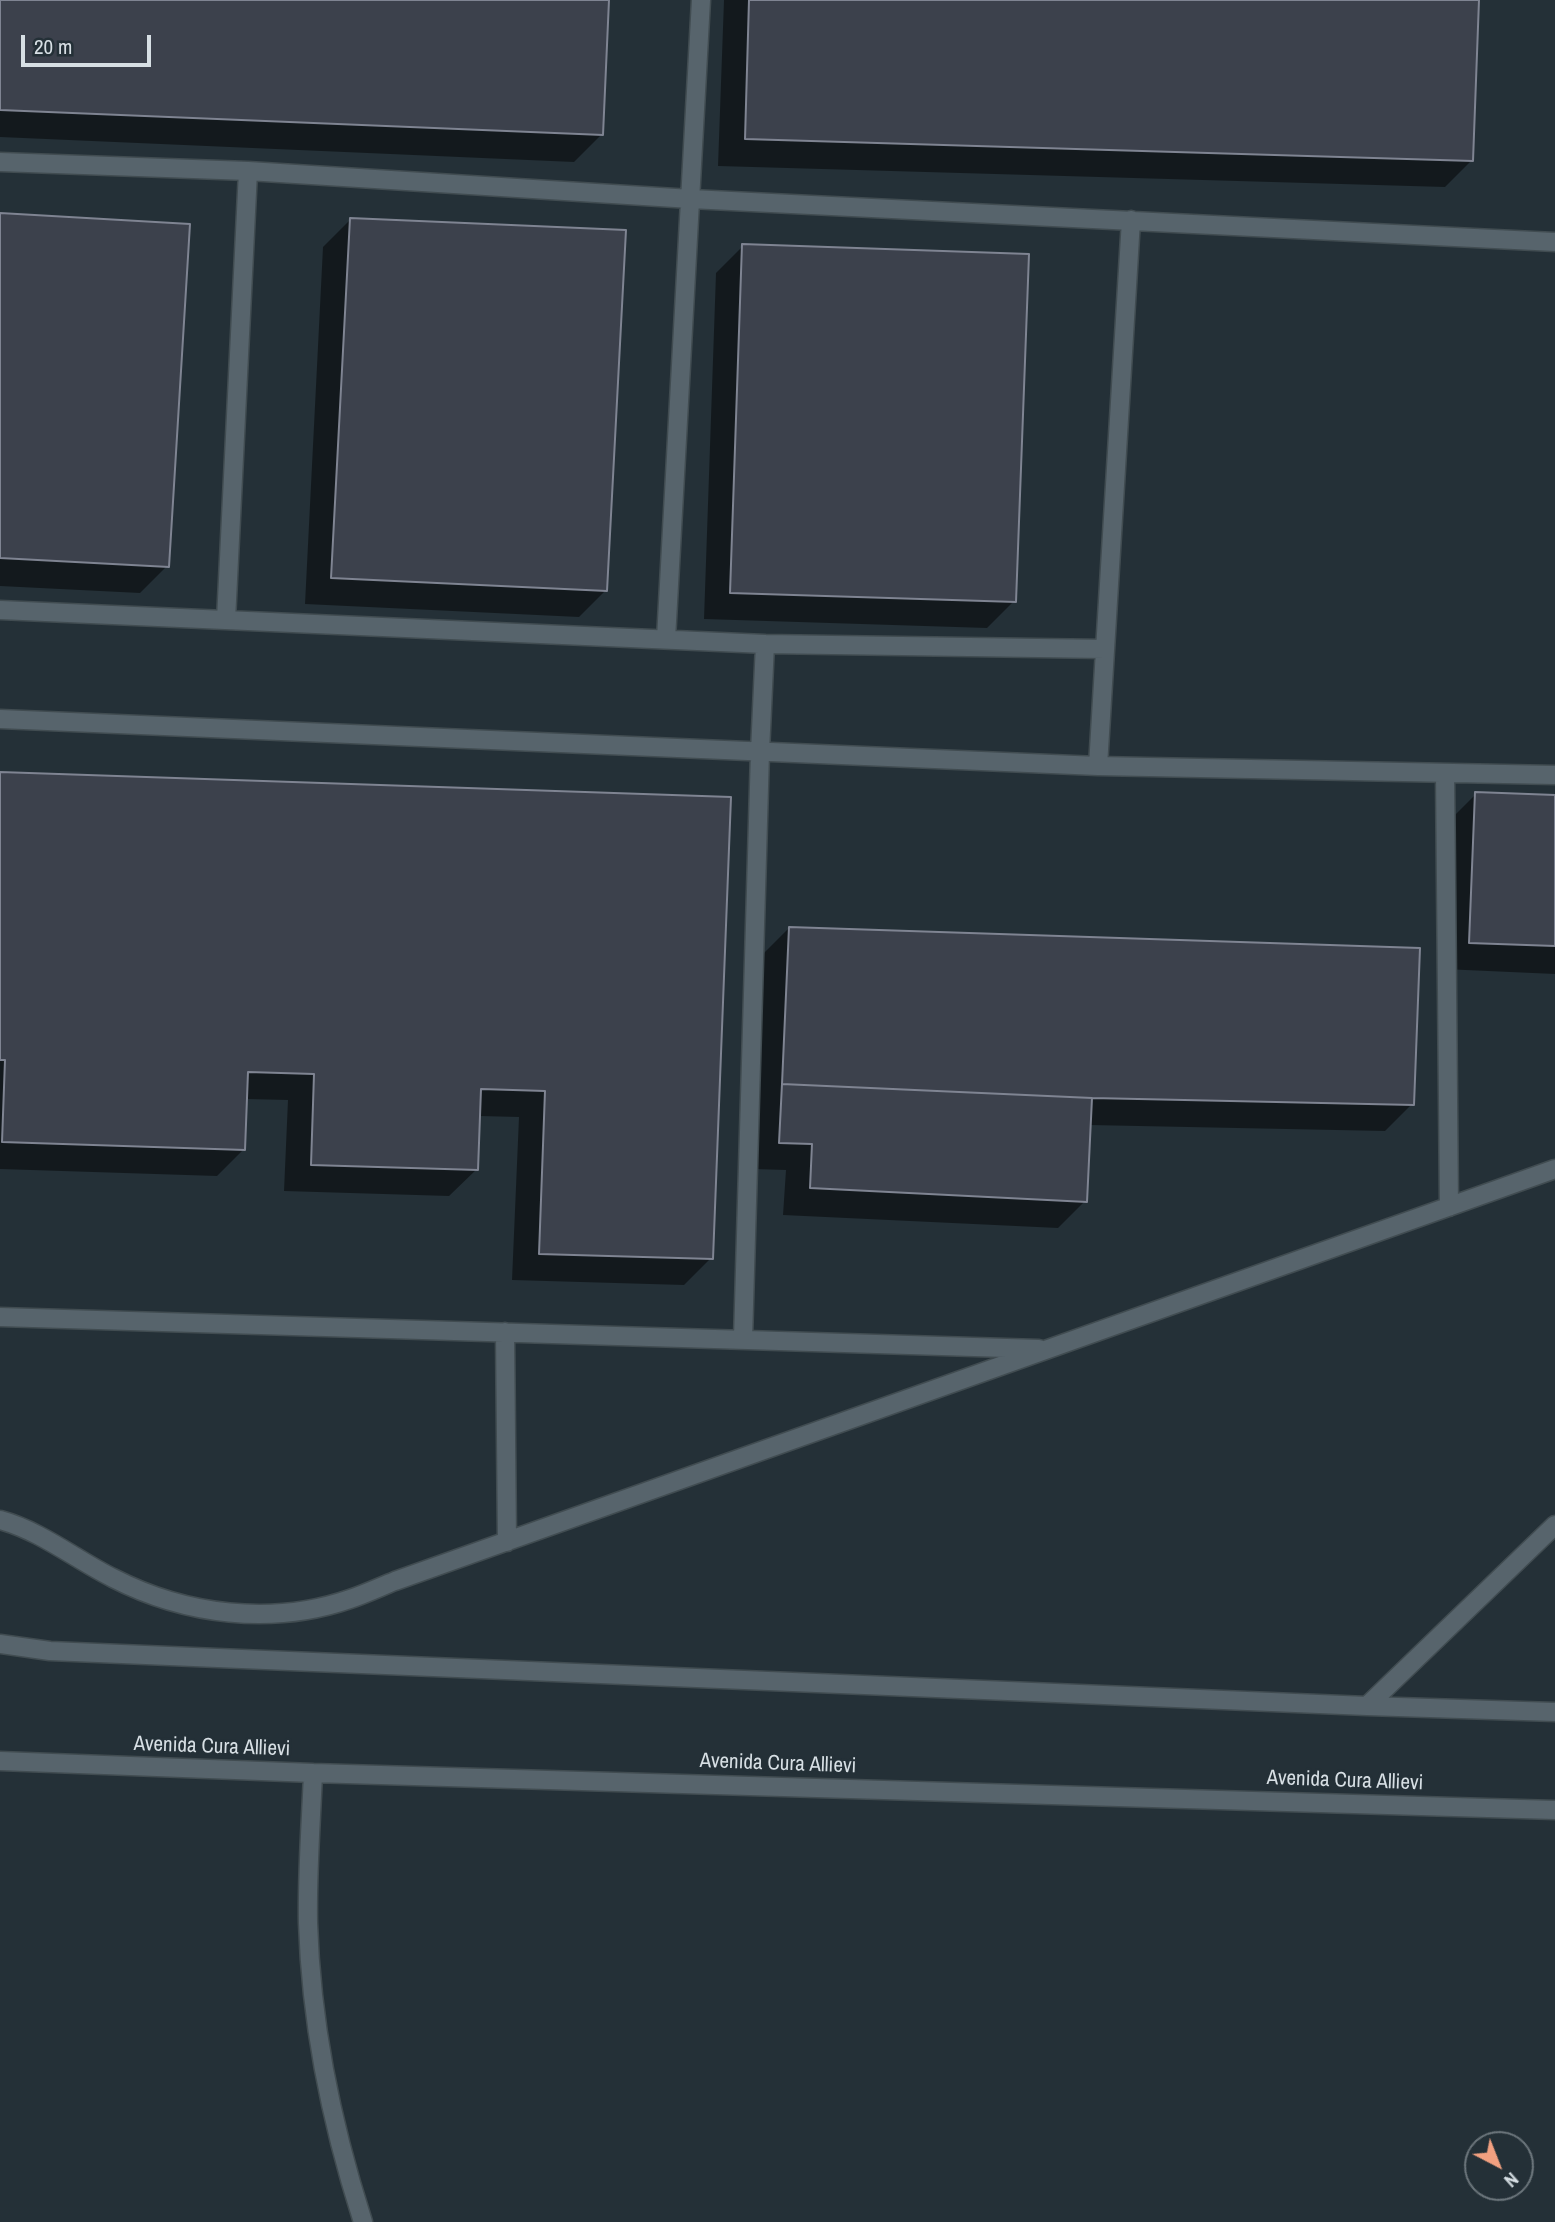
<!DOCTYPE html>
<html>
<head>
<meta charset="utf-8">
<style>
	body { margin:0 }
	#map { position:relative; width:1555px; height:2222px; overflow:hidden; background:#243037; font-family:"Archivo Narrow",sans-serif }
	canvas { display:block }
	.north { position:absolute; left:1464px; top:2131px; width:70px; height:70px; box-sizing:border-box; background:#243037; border:2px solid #6c767c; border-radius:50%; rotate:138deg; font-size:19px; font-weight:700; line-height:28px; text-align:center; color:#d7dfe4 }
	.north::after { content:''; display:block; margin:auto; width:24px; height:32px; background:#f2a080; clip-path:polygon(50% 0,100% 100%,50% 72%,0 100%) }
	.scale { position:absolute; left:21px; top:35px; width:130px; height:32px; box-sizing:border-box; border:4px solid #d7dfe4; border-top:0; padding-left:9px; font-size:21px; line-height:24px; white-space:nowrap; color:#d7dfe4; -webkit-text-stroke:5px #243037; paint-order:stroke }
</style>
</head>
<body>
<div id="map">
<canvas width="1555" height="2222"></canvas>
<div class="north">N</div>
<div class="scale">20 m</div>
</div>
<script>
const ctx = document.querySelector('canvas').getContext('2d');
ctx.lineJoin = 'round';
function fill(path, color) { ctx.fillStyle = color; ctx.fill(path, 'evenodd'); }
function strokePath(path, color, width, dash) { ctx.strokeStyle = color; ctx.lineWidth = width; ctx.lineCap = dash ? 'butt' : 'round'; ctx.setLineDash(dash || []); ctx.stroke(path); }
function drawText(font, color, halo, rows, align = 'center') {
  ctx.font = font + ' "Archivo Narrow",sans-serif'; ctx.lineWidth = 5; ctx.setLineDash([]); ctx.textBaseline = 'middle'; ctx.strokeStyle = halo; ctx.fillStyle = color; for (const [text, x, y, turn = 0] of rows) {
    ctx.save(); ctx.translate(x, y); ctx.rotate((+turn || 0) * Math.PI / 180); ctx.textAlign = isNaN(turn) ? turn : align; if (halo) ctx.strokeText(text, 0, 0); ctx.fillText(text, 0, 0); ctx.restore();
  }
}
fill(new Path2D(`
	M0 0H607L601 135 574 162 0 137Z
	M724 0H1477L1472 160 1445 187 718 166Z
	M0 215 167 566 140 593 0 586Z
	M350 220 606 590 579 617 305 604 323 247Z
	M743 246 1014 601 987 628 704 619 716 273Z
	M0 774 729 799 711 1258 684 1285 512 1280 519 1117 479 1116 477 1169 449 1196 284 1191 288 1100 246 1099 244 1149 217 1176 0 1169Z
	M1476 794 1555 797V974L1443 969 1449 821Z
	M789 928 1412 1104 1385 1131 1089 1125 1085 1201 1058 1228 783 1215 786 1170 753 1169 762 955Z`), '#0007');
const building = new Path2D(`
	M0 0H609L603 135 0 110Z
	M749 0H1479L1473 161 745 139Z
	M0 213 190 224 169 567 0 558Z
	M350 218 626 230 607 591 331 578Z
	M742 244 1029 254 1016 602 730 593Z
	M0 772 731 797 713 1259 539 1254 545 1091 481 1089 478 1170 311 1165 314 1074 248 1072 245 1150 2 1142 5 1060H0Z
	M1475 792 1555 795V946L1469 943Z
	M789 927 1420 948 1414 1105 1092 1098 782 1084Z
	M782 1084 1092 1098 1087 1202 810 1188 812 1144 779 1143Z`);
fill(building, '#3c414c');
strokePath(building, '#7f8492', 2);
const minor = new Path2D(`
	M0 162 248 171 691 199 1555 242
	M0 610 765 644 1105 649
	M226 620 248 171
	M666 639 701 0
	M0 719 1098 766 1555 775
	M1098 766 1131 220
	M1445 773 1449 1207
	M0 1317 1039 1349
	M505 1332 507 1542
	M743 1339 760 752 765 644
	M0 1520C41 1531 75 1559 113 1578 185 1615 272 1626 350 1599 365 1594 380 1587 395 1581L1555 1169
	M0 1644 50 1651 1367 1706 1555 1712
	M1367 1706 1555 1525
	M0 1761 313 1773 1555 1810
	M313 1773C311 1823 307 1873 308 1923 311 2024 332 2126 363 2222`);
strokePath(minor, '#414c51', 21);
strokePath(minor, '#57646c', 18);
drawText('21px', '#d7dfe4', '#243037', [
	["Avenida Cura Allievi",212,1747,2],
	["Avenida Cura Allievi",778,1764,2],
	["Avenida Cura Allievi",1345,1781,2]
]);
</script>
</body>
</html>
